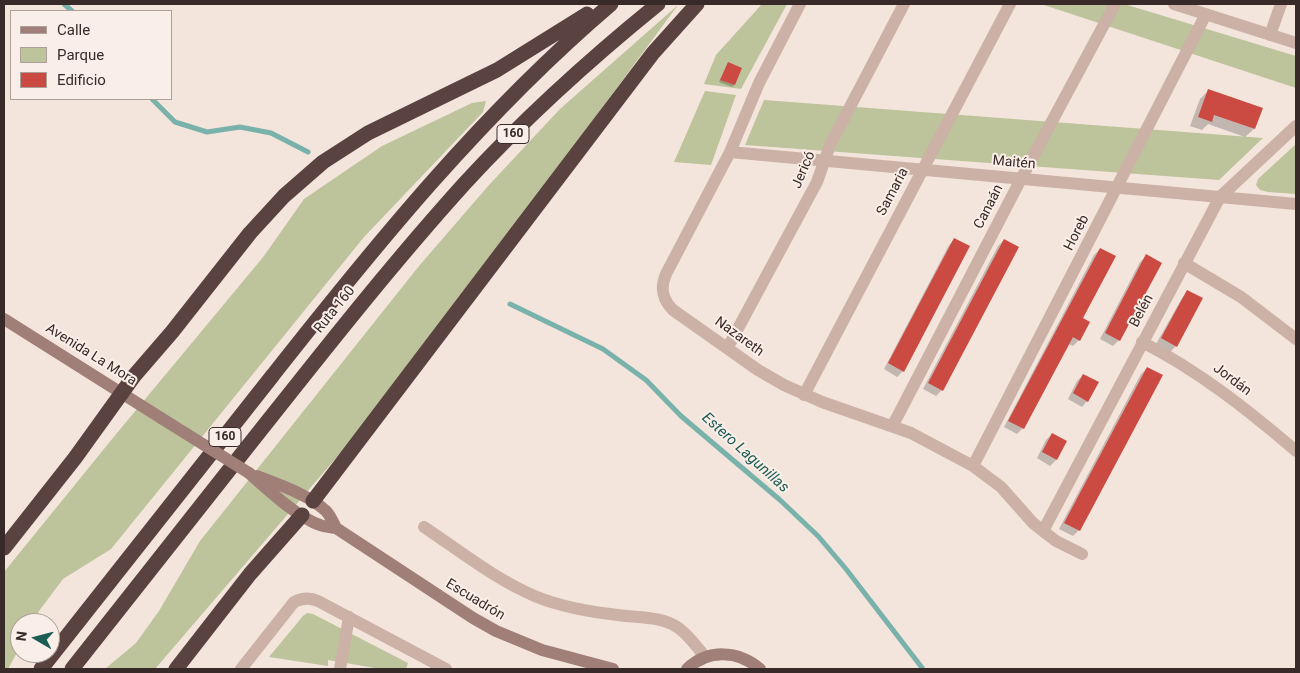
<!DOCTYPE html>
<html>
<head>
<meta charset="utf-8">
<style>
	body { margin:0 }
	#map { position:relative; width:1300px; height:673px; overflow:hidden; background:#f3e4dc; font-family:Roboto,sans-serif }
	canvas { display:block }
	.frame { position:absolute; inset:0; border:5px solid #382a28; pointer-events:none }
	.legend { position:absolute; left:10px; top:10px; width:162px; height:90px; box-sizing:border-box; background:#faefe8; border:1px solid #aca09b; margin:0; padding:6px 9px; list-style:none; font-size:15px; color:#382a28 }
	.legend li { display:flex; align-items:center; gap:10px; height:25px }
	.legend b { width:25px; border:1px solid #aca09b }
	.north { position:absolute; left:10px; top:613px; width:50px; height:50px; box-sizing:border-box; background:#faefe8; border:1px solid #aca09b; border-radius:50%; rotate:278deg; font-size:14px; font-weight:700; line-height:20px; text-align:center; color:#382a28 }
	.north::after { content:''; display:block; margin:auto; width:18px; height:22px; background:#1b5c54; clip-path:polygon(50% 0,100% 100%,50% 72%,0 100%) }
</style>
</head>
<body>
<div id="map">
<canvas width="1300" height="673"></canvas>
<div class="frame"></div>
<ul class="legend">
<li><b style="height:6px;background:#a07f78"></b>Calle</li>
<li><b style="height:14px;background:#bdc39b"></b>Parque</li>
<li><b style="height:14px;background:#cb4a42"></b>Edificio</li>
</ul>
<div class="north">N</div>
</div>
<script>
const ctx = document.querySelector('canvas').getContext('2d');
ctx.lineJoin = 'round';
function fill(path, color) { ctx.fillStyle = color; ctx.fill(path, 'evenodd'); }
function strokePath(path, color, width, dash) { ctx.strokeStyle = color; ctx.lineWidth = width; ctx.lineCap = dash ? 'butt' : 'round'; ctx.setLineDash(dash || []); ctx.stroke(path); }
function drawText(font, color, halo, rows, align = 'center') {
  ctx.font = font + ' Roboto,sans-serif'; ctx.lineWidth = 4; ctx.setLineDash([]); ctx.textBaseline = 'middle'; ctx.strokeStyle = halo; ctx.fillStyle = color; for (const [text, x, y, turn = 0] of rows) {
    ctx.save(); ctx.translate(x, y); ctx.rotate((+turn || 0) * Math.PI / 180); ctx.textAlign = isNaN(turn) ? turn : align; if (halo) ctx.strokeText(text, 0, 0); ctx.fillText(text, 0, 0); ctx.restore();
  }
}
fill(new Path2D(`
	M762 4H787L741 89 704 84 716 55Z
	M1041 4H1124L1296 56V88Z
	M678 5 548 181 342 451 155 669H105L136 643 159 611 200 541 419 266 489 185 560 109Z
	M705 91 736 95 711 165 674 162Z
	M764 100 1263 138 1219 180 745 145Z
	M486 101 483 112 364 237 111 549 63 579 39 611 33 623H20V647L8 669H4V572L117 433 264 256 304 199 382 146 472 103Z
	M1296 144V194L1268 192 1260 190 1256 185 1258 179Z
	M307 613 313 614 408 663 406 669H381L328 660V666L269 657 303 616Z`), '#bdc39b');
fill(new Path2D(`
	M728 64 734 85 732 87 719 82Z
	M1209 90 1254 129 1245 137 1208 124 1202 130 1190 126 1200 99Z
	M955 239 903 371 897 377 884 369 949 245Z
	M1004 240 942 390 936 396 923 389 998 246Z
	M1100 249 1081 318 1079 340 1073 346 1068 344 1023 428 1017 434 1004 427 1094 255Z
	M1146 256 1119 340 1113 346 1100 339 1140 262Z
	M1187 292 1176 346 1170 352 1156 344 1182 298Z
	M1147 368 1079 530 1073 536 1059 529 1141 374Z
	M1083 375 1087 401 1082 407 1068 399 1077 381Z
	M1052 434 1066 442 1056 460 1050 466 1037 458 1046 440Z`), '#0003');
strokePath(new Path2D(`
	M64 4 72 11
	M152 99 175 122 207 132 240 127 271 133 308 152
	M510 304 603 349 646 380 681 416 780 500 818 536 846 569 923 669`), '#79b2aa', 5);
fill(new Path2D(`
	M728 62 742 68 735 85 720 80Z
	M1208 89 1263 108 1255 129 1214 115 1212 122 1198 117Z
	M954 238 970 246 904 372 888 363Z
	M1004 239 1019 247 943 391 928 383Z
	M1100 248 1116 256 1083 318 1090 322 1080 341 1073 337 1024 429 1008 421Z
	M1146 254 1162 263 1120 341 1105 333Z
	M1187 290 1203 298 1177 347 1161 338Z
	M1147 367 1163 375 1080 531 1064 523Z
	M1083 374 1099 382 1088 402 1073 393Z
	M1052 433 1067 441 1057 460 1042 452Z`), '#cb4a42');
strokePath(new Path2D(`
	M800 4 759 83 730 152 666 274C660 288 662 299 673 310L758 370 784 385 822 402 911 433 973 466 1001 487 1033 523 1043 531 1056 541 1082 554
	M1174 4 1296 43
	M1270 35 1281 4
	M730 152 1296 204
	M1184 263 1241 297 1296 339
	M1142 342C1199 371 1248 410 1296 451
	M728 347 817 182 830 145 904 4
	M804 395 1010 4
	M893 425 1021 179 1115 4
	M973 466 1206 14
	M424 527C460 551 496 580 537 597 562 607 591 612 618 615 637 618 661 616 677 627 688 634 697 647 705 657
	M1043 531 1220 197 1296 126
	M241 669 294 602C302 598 309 597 318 601L446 669
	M340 669 349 617`), '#ccb1a7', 12);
strokePath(new Path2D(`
	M4 319 161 418
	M249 473C267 489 298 518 320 525 325 527 331 527 336 528L473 618 496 631 542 650 613 669
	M257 476C279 485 308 494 326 511 330 515 333 522 336 528
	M687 669C708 649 738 650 760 669`), '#a07f78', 12);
strokePath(new Path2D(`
	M313 501 653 53 697 4
	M4 548 75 458 134 376 172 332 250 233 284 196 323 162 368 133 497 70 587 14
	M41 669C119 571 196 473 273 375 377 243 483 113 611 4
	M72 669C132 593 192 517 252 441 321 354 390 266 465 183 524 119 590 59 658 4
	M176 669 250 574 302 515`), '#59423f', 15);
strokePath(new Path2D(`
	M161 418 249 473`), '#a07f78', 12);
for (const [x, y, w] of [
	[513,134,32],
	[225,437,32]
]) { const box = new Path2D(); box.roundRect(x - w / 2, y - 9.5, w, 19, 4); ctx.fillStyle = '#faefe8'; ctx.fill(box); strokePath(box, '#382a28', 1); }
drawText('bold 12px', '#382a28', null, [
	["160",513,134],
	["160",225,437]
]);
drawText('14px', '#382a28', '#faefe8', [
	["Maitén",1014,163,5],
	["Jericó",804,170,-67],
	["Samaria",893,192,-62],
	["Canaán",989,207,-63],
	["Horeb",1077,233,-63],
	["Ruta 160",335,310,-51],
	["Belén",1142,311,-62],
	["Nazareth",739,337,36],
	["Avenida La Mora",91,355,32],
	["Jordán",1232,380,37],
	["Escuadrón",475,600,31]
]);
drawText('italic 15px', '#1b5c54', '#faefe8', [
	["Estero Lagunillas",745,453,42]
]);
</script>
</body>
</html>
